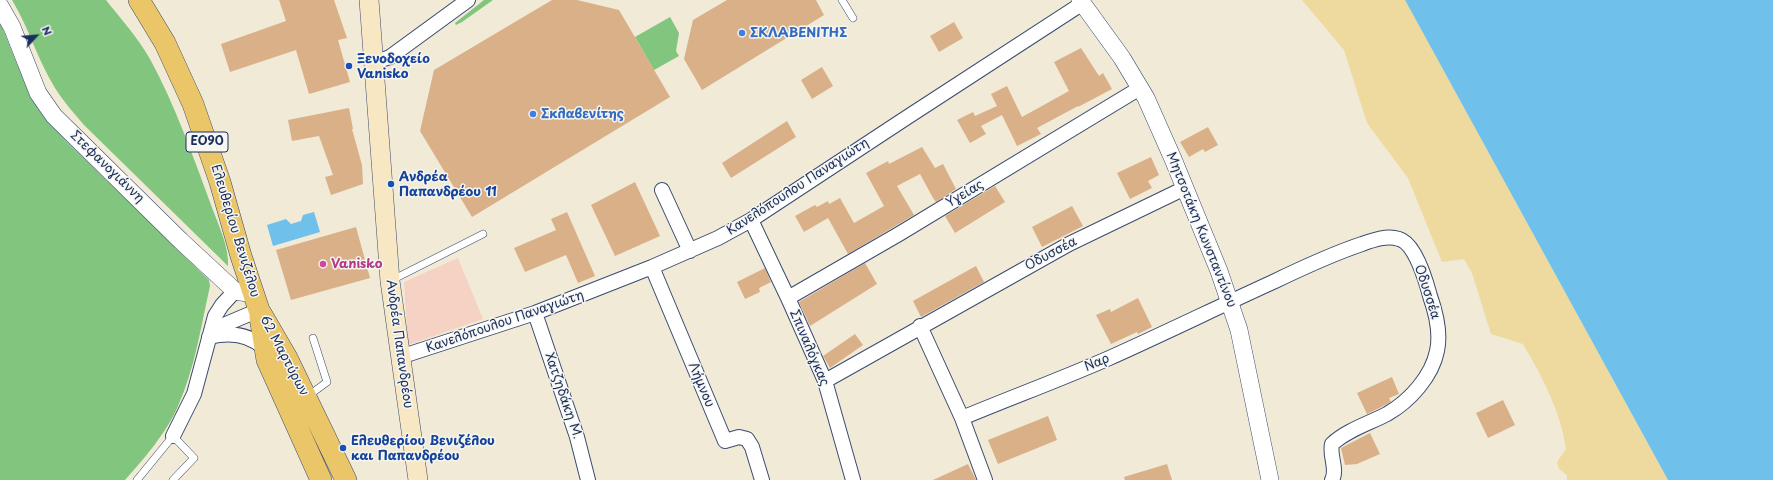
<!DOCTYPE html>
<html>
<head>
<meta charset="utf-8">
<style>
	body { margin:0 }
	#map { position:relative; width:1773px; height:480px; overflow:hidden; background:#f0ead6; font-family:"Playpen Sans",sans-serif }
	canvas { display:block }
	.north { position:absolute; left:16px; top:16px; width:40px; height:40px; -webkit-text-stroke:3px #f6f6f2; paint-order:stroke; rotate:64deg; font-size:11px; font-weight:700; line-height:16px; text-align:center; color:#1b2f5e }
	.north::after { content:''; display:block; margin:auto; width:14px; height:18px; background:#1b2f5e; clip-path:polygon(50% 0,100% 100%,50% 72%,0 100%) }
</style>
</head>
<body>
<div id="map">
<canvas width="1773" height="480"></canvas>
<div class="north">N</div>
</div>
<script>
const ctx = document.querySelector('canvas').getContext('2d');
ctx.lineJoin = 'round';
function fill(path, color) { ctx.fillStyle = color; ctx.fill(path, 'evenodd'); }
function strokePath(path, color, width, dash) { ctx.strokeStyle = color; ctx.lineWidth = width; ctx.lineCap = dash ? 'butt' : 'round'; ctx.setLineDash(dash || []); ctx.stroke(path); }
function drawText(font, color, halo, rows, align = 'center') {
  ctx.font = font + ' "Playpen Sans",sans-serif'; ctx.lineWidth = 3; ctx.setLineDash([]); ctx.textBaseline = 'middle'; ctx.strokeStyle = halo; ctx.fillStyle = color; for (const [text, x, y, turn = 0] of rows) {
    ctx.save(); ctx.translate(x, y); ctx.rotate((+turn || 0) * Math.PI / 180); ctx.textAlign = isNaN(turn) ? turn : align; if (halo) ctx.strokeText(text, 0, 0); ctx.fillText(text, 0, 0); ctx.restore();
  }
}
fill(new Path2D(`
	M458 258 483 319 408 345 404 282Z`), '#f6d2c4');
fill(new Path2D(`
	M12 0H106C121 19 138 38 150 59 175 105 193 156 211 205 218 224 229 246 228 266L84 125C74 113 63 101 55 88 38 61 29 28 12 0Z
	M484 0H493L462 22 456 25 455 23Z
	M670 17 679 33 676 51 679 56 654 70 635 37Z
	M0 22 16 62 39 110 67 142 209 280 210 286C201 326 195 368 178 406 167 432 144 459 125 480H0Z`), '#81c57e');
fill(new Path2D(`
	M1302 0H1405L1668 480H1567V475L1559 469 1557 462 1566 449C1561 412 1542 376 1523 344L1491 334 1472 273 1464 259 1442 262 1408 178 1367 123 1344 50Z`), '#eeda9e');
fill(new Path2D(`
	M1405 0H1773V480H1668Z
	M314 212 320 232 273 246 267 225 286 219 291 224 301 221 303 215Z`), '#6fc0eb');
fill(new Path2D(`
	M279 0H334L347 38 338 40 350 82 309 94 296 50 230 72 221 44 286 21Z
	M552 0H577L619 10 670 97 472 217 420 131 434 70Z
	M727 0H816L824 15 702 90 684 59 693 20Z
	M954 22 963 38 939 52 930 36Z
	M1081 48 1099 76 1103 73 1112 89 1078 107V106L1037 128 1041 134 1017 146 1002 115 981 126 986 134 970 143 957 120 973 112 975 116 997 106 991 94 1007 86 1022 117 1069 91 1054 62Z
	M822 67 833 86 812 99 801 80Z
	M349 108 353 129H352L362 165 363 184 331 195 325 177 333 175 319 136 292 141 288 120Z
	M787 121 796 137 731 178 722 163Z
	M1208 127 1218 145 1205 152 1203 149 1189 157 1180 142Z
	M922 147 935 168 943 164 956 189 936 202 933 198 920 174 897 186 914 215 848 254 828 218 804 232 795 216 815 205 817 207 828 201 829 204 840 198 854 223 884 206 866 173 888 161 889 164Z
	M1151 157 1159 175 1148 181 1152 188 1130 199 1117 173Z
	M635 182 660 236 615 256 591 205Z
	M995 186 1005 202 955 233 945 216Z
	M1072 206 1083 226 1042 247 1032 227Z
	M567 212 595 276 578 283 566 255 525 272 514 248 556 230 551 219Z
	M356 227 370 278 291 300 276 250Z
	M865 263 877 284 810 326 799 302Z
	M976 266 984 282 921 317 913 301Z
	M765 268 771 282 759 288 760 292 745 299 737 282Z
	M1138 298 1152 327 1138 334 1137 332 1111 344 1096 315 1110 309 1111 312Z
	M855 334 863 345 830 368 823 356Z
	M1392 377 1399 394 1389 398 1391 402 1367 414 1357 393Z
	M1503 400 1515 425 1488 438 1476 413Z
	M1048 416 1057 440 998 464 988 440Z
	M1370 433 1380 454 1357 464 1345 465 1341 448Z
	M968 464 976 480H933Z
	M1167 464 1172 480H1125L1124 477Z`), '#dab089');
const service = new Path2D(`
	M842 0 853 18
	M392 280 483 234
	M308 396 327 382 313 338
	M137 480 173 436 194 458 173 480`);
const minor = new Path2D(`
	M373 63 390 57 468 0
	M662 190 690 251
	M751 220 788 298 825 381 853 480
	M652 267 725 441 739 437 747 439 752 447 762 480
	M788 298 899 234 1140 88
	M535 313 577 437 588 480
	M920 326 962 418 985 480
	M212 334 226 324 259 310
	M209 337C229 332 248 333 264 348
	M400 357 535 313 652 267 718 238 751 220 906 118 1083 3
	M825 381 1069 244 1185 188
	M962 418C1010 398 1059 380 1107 359 1163 334 1218 307 1273 282 1302 268 1332 254 1362 244 1373 240 1387 235 1399 239 1415 243 1426 281 1430 296 1436 313 1441 333 1437 351 1432 376 1410 401 1387 414 1370 423 1347 430 1332 444 1329 456 1338 469 1332 480
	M173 436 194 394 215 316 222 305 235 291`);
const tertiary = new Path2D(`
	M1080 0 1122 58 1146 98 1173 159 1219 271 1239 330 1270 480
	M0 6 12 27 38 93 54 116 181 241 235 291 254 294`);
const secondary = new Path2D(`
	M369 0 390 281 418 480`);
const primary = new Path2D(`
	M139 0 165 43 193 104 220 182 241 256 259 310 287 358 346 480
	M260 317 267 360 321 480`);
strokePath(service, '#3b4b70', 8);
strokePath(minor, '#3b4b70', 16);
strokePath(tertiary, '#3b4b70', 18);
strokePath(secondary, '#3b4b70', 20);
strokePath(primary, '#3b4b70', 22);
strokePath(service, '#fff', 7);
strokePath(minor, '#fff', 14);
strokePath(tertiary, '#fff', 17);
strokePath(secondary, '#f7e8c3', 19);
strokePath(primary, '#ebc669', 21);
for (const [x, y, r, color] of [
	[742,33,4,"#3f7fe0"],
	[349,66,4,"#1a4fb4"],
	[533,114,4,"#3f7fe0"],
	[391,184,4,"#1a4fb4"],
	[323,264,4,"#d1479c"],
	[343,448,4,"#1a4fb4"]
]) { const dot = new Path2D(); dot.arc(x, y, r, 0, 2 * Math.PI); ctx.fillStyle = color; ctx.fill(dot); strokePath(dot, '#f6f6f2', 1.5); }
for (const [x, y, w] of [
	[207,142,42]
]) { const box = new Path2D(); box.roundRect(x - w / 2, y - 10, w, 20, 3); ctx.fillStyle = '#f6f6f2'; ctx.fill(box); strokePath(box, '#1b2f5e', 1); }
drawText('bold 12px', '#1b2f5e', null, [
	["ΕΟ90",207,142]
]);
drawText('bold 13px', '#366cbe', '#f6f6f2', [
	["ΣΚΛΑΒΕΝΙΤΗΣ",750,33],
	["Σκλαβενίτης",541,114]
], 'left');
drawText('bold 13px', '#164399', '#f6f6f2', [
	["Ξενοδοχείο",357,59],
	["Vanisko",357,74],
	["Ανδρέα",399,177],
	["Παπανδρέου 11",399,192],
	["Ελευθερίου Βενιζέλου",351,441],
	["και Παπανδρέου",351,456]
], 'left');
drawText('13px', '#1b2f5e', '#f6f6f2', [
	["Στεφανογιάννη",107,167,44],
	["Κανελόπουλου Παναγιώτη",798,187,-33],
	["Υγείας",965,194,-31],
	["Μητσοτάκη Κωνσταντίνου",1201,230,68],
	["Ελευθερίου Βενιζέλου",235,231,73],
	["Οδυσσέα",1051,254,-28],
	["Οδυσσέα",1427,292,72],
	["Κανελόπουλου Παναγιώτη",505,322,-19],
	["Ανδρέα Παπανδρέου",399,344,82],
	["Σπιναλόγκας",809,348,67],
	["62 Μαρτύρων",284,356,62],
	["Ναρ",1097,363,-23],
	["Λήμνου",701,385,67],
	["Χατζηδάκη Μ.",563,396,71]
]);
drawText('bold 13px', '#b23c85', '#f6f6f2', [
	["Vanisko",331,264]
], 'left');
</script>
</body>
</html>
